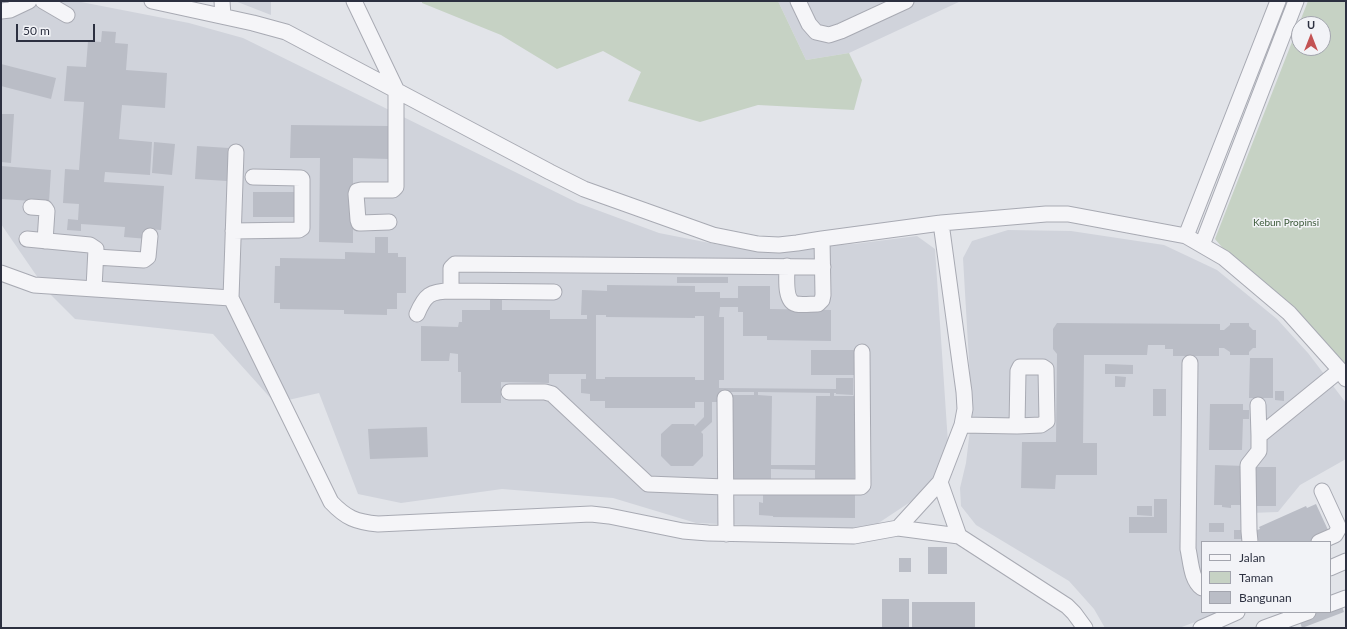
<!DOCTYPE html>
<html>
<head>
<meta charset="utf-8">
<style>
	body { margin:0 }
	#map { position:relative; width:1347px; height:629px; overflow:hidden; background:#e2e4e9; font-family:Lato,sans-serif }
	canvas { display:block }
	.frame { position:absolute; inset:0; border:2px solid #2c3040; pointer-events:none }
	.legend { position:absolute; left:1201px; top:541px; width:130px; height:72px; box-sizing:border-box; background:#f2f3f7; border:1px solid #a3a5ae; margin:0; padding:5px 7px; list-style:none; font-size:12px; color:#2c3040 }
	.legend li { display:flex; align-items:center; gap:8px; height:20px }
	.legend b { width:20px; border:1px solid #a3a5ae }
	.north { position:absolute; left:1291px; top:16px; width:40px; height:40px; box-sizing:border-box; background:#f2f3f7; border:1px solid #a3a5ae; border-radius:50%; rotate:0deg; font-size:11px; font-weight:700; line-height:16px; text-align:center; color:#2c3040 }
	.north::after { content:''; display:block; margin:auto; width:14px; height:18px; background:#c35354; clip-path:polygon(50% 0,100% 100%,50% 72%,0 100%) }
	.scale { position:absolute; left:16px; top:24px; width:79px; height:18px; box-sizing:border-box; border:2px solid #2c3040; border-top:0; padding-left:5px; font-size:12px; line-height:14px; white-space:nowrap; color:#2c3040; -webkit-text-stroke:3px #f2f3f7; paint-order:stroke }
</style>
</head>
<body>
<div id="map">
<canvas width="1347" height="629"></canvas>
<div class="frame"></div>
<ul class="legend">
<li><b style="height:5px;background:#f5f5f8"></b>Jalan</li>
<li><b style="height:11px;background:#c6d2c4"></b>Taman</li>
<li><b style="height:11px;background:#babdc6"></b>Bangunan</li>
</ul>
<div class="north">U</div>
<div class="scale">50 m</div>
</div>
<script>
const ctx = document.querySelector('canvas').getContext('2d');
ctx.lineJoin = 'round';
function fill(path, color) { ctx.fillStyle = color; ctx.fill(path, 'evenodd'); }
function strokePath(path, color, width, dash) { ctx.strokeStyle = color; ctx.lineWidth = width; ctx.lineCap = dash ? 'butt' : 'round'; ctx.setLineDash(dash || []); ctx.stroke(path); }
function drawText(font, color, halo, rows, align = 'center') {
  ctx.font = font + ' Lato,sans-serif'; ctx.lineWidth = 3; ctx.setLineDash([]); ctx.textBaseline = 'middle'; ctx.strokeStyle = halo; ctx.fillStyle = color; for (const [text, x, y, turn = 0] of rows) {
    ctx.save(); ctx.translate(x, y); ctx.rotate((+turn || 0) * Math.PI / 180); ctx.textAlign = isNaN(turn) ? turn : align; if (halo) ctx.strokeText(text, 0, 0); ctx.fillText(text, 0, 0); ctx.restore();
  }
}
fill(new Path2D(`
	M1 1H76L189 23 243 38 578 203 659 233 720 245 783 248 854 244 917 236 935 249 949 458 936 485 877 524 856 530 696 523 613 498 502 489 401 503 358 494 319 393 275 403 213 334 75 319 47 291 1 224Z
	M235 1H271V15Z
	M778 1H961L849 53 806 60Z
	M1008 230 1071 231 1164 245 1217 270 1277 319 1308 353 1346 403V459L1300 485 1278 512 1249 513 1250 542H1202V612H1222L1179 628H1105L1094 609 1069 581 976 525 961 506 960 488 966 463 972 413 963 258 972 241Z`), '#d0d3db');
fill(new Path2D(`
	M422 1H778L806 60 849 53 862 80 854 110 758 105 700 122 628 101 641 72 603 51 557 69 501 35 422 3Z
	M1308 1H1346V367L1227 253 1215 239 1299 24V48H1323V24H1299Z`), '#c6d2c4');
fill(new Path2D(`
	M102 31 116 32 115 43 128 44 126 70 167 73 165 108 122 105 119 139 152 142 150 175 105 172 104 182 164 186 161 230 148 229V239L124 237 125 227 81 224V231L67 230 68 219 78 220 79 204 63 203 65 169 79 170 84 102 64 101 67 66 86 67 88 41 101 42Z
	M1 64 56 78 51 99 1 86Z
	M1 114H14L11 163 1 162Z
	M291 125 389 126V159L353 158V243L319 242 320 158H290Z
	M154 142 175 144 172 175 152 173Z
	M197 146 229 148 227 181 195 179Z
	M1 166 51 170 49 202 1 199Z
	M253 192H297L296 217H253Z
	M375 237H388V253H398V257H406V293H397V309H387V315L344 314V310L280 309V303H274L275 266H280V258L345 259V252L375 253Z
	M677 277H728V283H677Z
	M607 285 695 286V292H720V298H738V286H770V309L831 310V341L767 340V336H743V312H738V307H720L719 317H724V380H719V388L836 389V378H853V395L836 394V393H834V396H855L854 486H815V470L771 469V485H732V395H754V392H719V402H712V422L701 432 703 434V456L693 466H671L661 456V434L672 424H694L695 426 704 417V402H695V408H605V401H590V394L581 393V379H586V374H549V383L501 382V403H461V372H458V354L450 353 449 361H421V326L458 327 459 322H462V310H490V291L502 292V310H550V319H587V315H581L582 290 607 291ZM596 315H606V317L695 318V316H704V380H695V377H605V379H596ZM758 392 830 393V396H816L815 465H771L772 396 758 395Z
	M1057 323 1220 324V330H1224L1230 325V323H1249V326L1253 330H1256V348H1253L1249 352V355H1230V352L1224 348H1219V356H1173V349H1165V345H1148L1147 355H1084L1083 443H1097V475H1056L1055 489 1021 488 1022 442H1056L1057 354 1053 349V329Z
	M811 350H855V375H811Z
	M1250 358H1273V398H1249Z
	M1105 364 1133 365V374H1105Z
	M1115 376 1126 377 1125 387H1115Z
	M1153 389H1166V416H1153Z
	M1275 391H1284V401L1275 400Z
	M1210 404H1243V410H1249V419H1243L1242 450H1209Z
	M427 427 428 457 370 459 368 429Z
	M1215 465 1245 466V505H1231V508L1222 507V505H1214Z
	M1251 467H1276V506H1251Z
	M763 493 855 494V518L773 517V516L759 515V502L763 503Z
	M1154 499H1167V533H1129V517H1154Z
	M1316 504 1328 530 1312 542H1259L1254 531 1260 529 1259 527 1306 506 1307 508Z
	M1137 506H1152V516L1137 515Z
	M1209 523H1224V532H1209Z
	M1234 530H1246V539H1234Z
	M928 547H947V574H928Z
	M899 558H911V572H899Z
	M882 599H909V628H882Z
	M912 602H975V628H912Z
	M1341 604 1344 612 1302 628 1299 619 1319 612H1330V608Z`), '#babdc6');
const minor = new Path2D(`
	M43 1 67 15
	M152 1 253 23 286 32 550 172 584 189 713 235 758 244 779 245 797 243 822 239 941 223 1046 214H1068L1186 236 1224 258 1289 313 1340 370 1346 379
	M222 1 223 16
	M354 1 396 89V187L393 190H361L357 191 356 194 358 220 359 223H361L389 222
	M798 1 809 24 816 32 829 35 841 31 906 1
	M1 11 10 10 29 1
	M31 207 45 208 47 211 45 241
	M233 231 299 230 302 228V179L301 178 253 177
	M1186 236 1278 1
	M27 239 90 245 96 249 94 288
	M1202 245 1296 1
	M96 257 144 260 148 257 150 236
	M787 266C787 276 784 301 796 304 802 305 811 304 818 304L822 300 823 295 822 239
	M1 273 34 285 231 298 331 502C346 518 356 522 378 524L591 514 609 516 683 531 708 533 854 536 898 528 959 536 1067 606 1074 613 1085 628
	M451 291 554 292
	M231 298 236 152
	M417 314C425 295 430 291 451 291V268L455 264 823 267
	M1190 363 1188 549C1191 562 1191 580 1202 588
	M509 392H545L552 394 648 484 725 487H861L863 485 862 352
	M725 398 726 534
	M1258 405 1259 436
	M962 425 1017 426 1041 425 1047 421 1046 369 1043 367H1020L1018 371 1017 426
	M940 482 959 536
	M898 528 940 482 962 425 965 409 964 392 941 223
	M1250 542 1249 531 1248 465 1259 451V436L1340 370
	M1319 542 1335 535 1339 528 1322 491
	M1330 568 1346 561
	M1330 604 1346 598
	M1201 628 1237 612
	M1264 628 1308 612`);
strokePath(minor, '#a8aab3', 17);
strokePath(minor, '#f5f5f8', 15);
drawText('10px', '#3c5a3a', '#f2f3f7', [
	["Kebun Propinsi",1286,223]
]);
</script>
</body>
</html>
